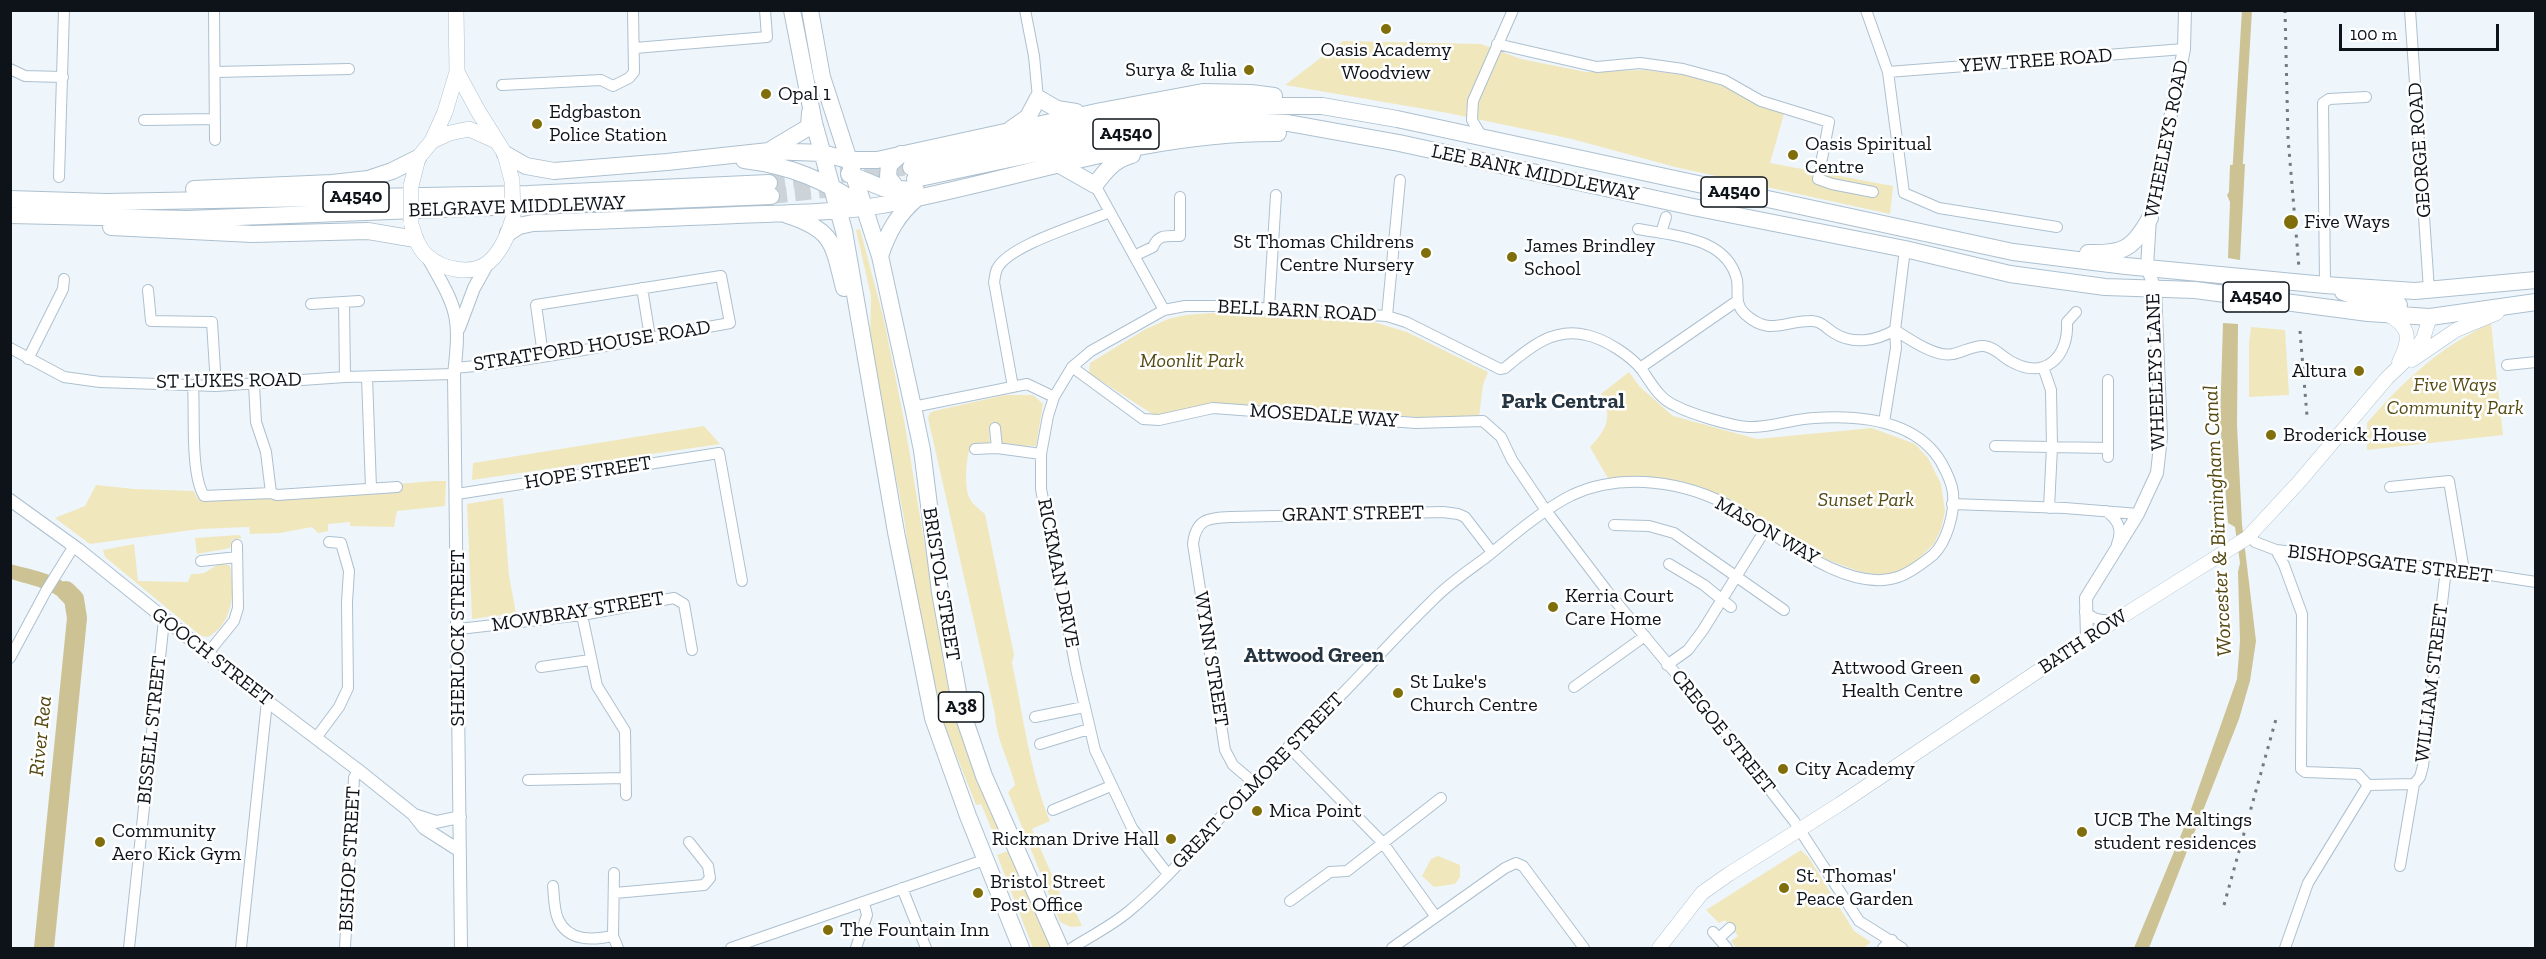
<!DOCTYPE html>
<html>
<head>
<meta charset="utf-8">
<style>
	body { margin:0 }
	#map { position:relative; width:2546px; height:959px; overflow:hidden; background:#eef6fc; font-family:"Zilla Slab",serif }
	canvas { display:block }
	.frame { position:absolute; inset:0; border:12px solid #0d1319; pointer-events:none }
	.scale { position:absolute; left:2339px; top:24px; width:160px; height:27px; box-sizing:border-box; border:3px solid #0d1319; border-top:0; padding-left:8px; font-size:18px; line-height:21px; white-space:nowrap; color:#0d1319; -webkit-text-stroke:4px #fff; paint-order:stroke }
</style>
</head>
<body>
<div id="map">
<canvas width="2546" height="959"></canvas>
<div class="frame"></div>
<div class="scale">100 m</div>
</div>
<script>
const ctx = document.querySelector('canvas').getContext('2d');
ctx.lineJoin = 'round';
function fill(path, color) { ctx.fillStyle = color; ctx.fill(path, 'evenodd'); }
function strokePath(path, color, width, dash) { ctx.strokeStyle = color; ctx.lineWidth = width; ctx.lineCap = dash ? 'butt' : 'round'; ctx.setLineDash(dash || []); ctx.stroke(path); }
function drawText(font, color, halo, rows, align = 'center') {
  ctx.font = font + ' "Zilla Slab",serif'; ctx.lineWidth = 5; ctx.setLineDash([]); ctx.textBaseline = 'middle'; ctx.strokeStyle = halo; ctx.fillStyle = color; for (const [text, x, y, turn = 0] of rows) {
    ctx.save(); ctx.translate(x, y); ctx.rotate((+turn || 0) * Math.PI / 180); ctx.textAlign = isNaN(turn) ? turn : align; if (halo) ctx.strokeText(text, 0, 0); ctx.fillText(text, 0, 0); ctx.restore();
  }
}
fill(new Path2D(`
	M1343 41 1481 44 1521 59 1586 72 1643 70 1684 75 1723 86 1784 114 1770 163 1893 186 1890 214 1675 167 1572 139 1448 113 1285 85Z
	M860 229 884 320 905 425 950 700 974 774 1003 840 997 842 981 804 976 805 944 724 915 596 904 518 870 345 871 296 856 230Z
	M1213 313 1370 321 1407 332 1488 372 1483 385 1479 417H1416L1247 405H1216L1157 417 1089 373 1090 363 1144 330 1168 319 1186 315Z
	M2491 323 2503 435 2367 450V423C2403 381 2440 347 2491 323Z
	M2251 327 2285 330 2289 395 2249 397V342Z
	M1629 372 1640 387 1673 416 1757 439 1872 428 1915 444 1928 458 1941 484 1945 511 1941 529 1934 544 1913 564 1897 572 1879 575 1861 572 1828 560 1785 539 1736 502 1690 484 1653 478 1628 477 1609 480 1590 447C1607 429 1613 417 1601 394Z
	M1005 395H1033L1043 404 1036 446 1001 445 997 428H989L990 444 971 445C966 456 964 486 969 497 972 504 979 509 985 514L1014 655 1012 663C1023 714 1030 773 1050 821L1032 829 1067 910 1074 908 1082 926 1071 927 1060 922 1008 792 1015 785C1009 760 996 739 995 714L928 418 930 413 934 411Z
	M704 426 720 444 472 480 473 463Z
	M434 481H446L445 506 397 511 394 527 350 526V522L328 524V531L318 533 312 527 280 533 250 534 249 527 199 529 90 544 55 518 85 506 96 485 134 489 194 491 197 498 203 500Z
	M503 498 509 576 516 613 472 619 467 504Z
	M239 535 242 538 232 540 230 548 197 554 195 538Z
	M134 544 138 581 188 582 191 574C196 574 202 574 206 572 215 567 219 561 230 566 235 592 233 624 208 637L201 636 105 557 103 550Z
	M1801 850 1809 858 1854 931 1871 942 1864 948H1736L1731 941 1738 936 1725 920 1719 923 1706 910Z
	M1008 851 1051 948H1033L997 855Z
	M1438 856 1460 865V877L1455 884 1434 887 1422 876 1431 859Z`), '#f0e7bc');
fill(new Path2D(`
	M2245 164 2240 260 2228 258 2230 202 2227 195 2229 192 2230 165Z
	M2223 323 2238 324 2237 425 2242 524 2256 641 2250 681 2239 719 2149 948H2134L2188 818 2237 679 2240 641 2238 572 2240 563 2235 527 2228 523 2220 421Z
	M10 564C40 572 84 578 85 616L68 613C67 590 28 585 11 579Z`), '#ccc294');
strokePath(new Path2D(`
	M2237 177 2247 10`), '#ccc294', 10);
strokePath(new Path2D(`
	M44 948 77 618 74 599 66 591`), '#ccc294', 20);
strokePath(new Path2D(`
	M769 183 911 167
	M771 196 842 188`), '#ccd4da', 16, [16, 8]);
const minor = new Path2D(`
	M214 10 215 140
	M1025 10 1034 56 1038 98
	M1866 10 1888 72 1904 193 1939 208 2057 227
	M2410 10 2429 290
	M1497 44 1597 67 1640 63 1683 69 1724 80 1761 101 1829 122 1818 179 1832 184 1873 192
	M635 48 767 37 765 10
	M10 69 25 76 63 77
	M215 72 349 69
	M1888 72 2184 49
	M502 85 601 80 613 86 629 78 634 72 633 10
	M144 120 215 119
	M1482 137 1472 120 1473 101 1513 10
	M59 177 64 10
	M1095 185 1164 310
	M1638 229C1674 236 1727 237 1737 280 1739 293 1734 304 1745 314 1769 336 1783 321 1810 321 1820 320 1826 328 1834 333 1853 345 1876 341 1895 330
	M1661 233 1666 217
	M1134 256 1153 247C1158 234 1167 236 1180 236V197
	M2325 285 2323 103 2329 99 2366 97
	M642 288 650 337
	M148 290 151 321 212 322 216 386
	M344 302 345 377
	M311 304 359 301
	M1269 308 1276 195
	M1387 316 1400 180
	M1895 330C1909 339 1936 358 1953 354 1963 352 1974 345 1984 346 1995 347 2002 357 2012 362 2045 380 2069 357 2067 322L2076 312
	M10 348 64 377 100 382 216 386 345 377 454 374
	M28 359 63 289 64 279
	M2507 365 2536 362
	M1072 367 1143 419 1159 420 1213 408 1416 423 1483 421 1501 437 1512 460 1547 512 1607 591 1728 736 1794 821 1859 921 1902 948
	M2043 367 2051 390 2052 447 2049 508
	M455 368C547 360 639 339 730 323L721 276 536 305 543 355
	M1640 368 1737 301
	M367 377 371 488
	M254 384 256 422 266 452 271 493
	M193 385C195 413 190 473 204 496L271 493 277 495 397 487
	M1013 387 994 282C995 278 995 273 997 269 1008 245 1085 223 1110 212
	M913 407 1027 384 1054 397
	M1884 422 1896 348 1895 330 1905 249
	M995 428 997 448
	M1995 446 2108 448
	M975 449 997 448 1041 454
	M2108 457V380
	M2390 487 2449 481 2464 571
	M457 494 719 453 742 581
	M1952 504 2065 508 2138 514
	M2106 511C2118 520 2123 529 2117 544
	M1614 525 1649 526 1674 533 1784 610
	M2251 534 2255 542 2276 550 2464 571 2536 582
	M2276 550 2284 565 2302 614 2301 769 2305 772 2358 774 2368 785
	M201 561 237 557
	M1669 564 1704 585 1731 607
	M2085 612C2094 620 2104 622 2115 619
	M582 615 597 686 625 731 626 795
	M459 629 582 615 674 598 684 604 692 650
	M208 653 234 621 238 608 237 545
	M10 658 46 591 74 546
	M1667 665 1688 650 1703 630 1765 530
	M541 667 590 660
	M1574 687 1645 636
	M1035 717 1084 707
	M316 738 339 707 348 688 347 602 349 571 341 543 329 542
	M1040 744 1089 729
	M1289 747 1383 843 1436 917
	M528 780 625 778
	M1253 782 1233 765 1225 750 1193 544C1196 518 1209 518 1232 517L1443 512 1458 514 1465 517 1492 552
	M2368 785 2414 784
	M1053 810 1111 786
	M2400 866 2414 784 2420 777 2423 766 2446 569
	M614 873 613 936 618 948
	M553 886C554 896 554 910 558 919 568 942 593 940 613 936
	M902 888 926 948
	M615 893 704 885 710 878 708 866 689 842
	M1290 901 1330 872 1347 871 1441 798
	M1713 932 1727 948
	M1719 938 1730 928
	M129 948 164 620
	M241 948 267 701
	M345 948 354 778 358 770
	M731 948 987 859
	M856 948 867 915 864 903
	M1072 948C1091 936 1111 926 1128 912 1173 875 1210 827 1250 785 1281 753 1314 723 1345 691 1374 661 1402 630 1432 601 1447 585 1466 572 1484 559 1510 538 1542 510 1572 495 1622 472 1686 481 1733 508 1774 532 1846 595 1898 577 1910 573 1923 563 1933 555 1947 542 1955 512 1953 493 1952 482 1946 471 1941 462 1915 419 1859 415 1814 418 1792 419 1769 428 1748 427 1731 426 1691 414 1676 406 1659 399 1652 384 1642 370 1630 355 1605 339 1586 335 1553 327 1529 348 1505 368L1500 369 1406 322 1387 316 1227 306H1185L1164 310 1091 351 1072 367 1054 397 1048 416 1041 454V489L1076 669 1095 750 1132 828 1167 873
	M1392 948 1505 868 1516 863 1523 866 1584 948
	M1883 948 1892 940
	M2285 948 2308 883 2368 785`);
const tertiary = new Path2D(`
	M428 258C457 309 461 315 454 374L461 948
	M459 328 474 288 488 263
	M10 500 78 549 267 701 358 770 413 814 424 828 460 851
	M2087 639 2086 598 2138 514 2157 473 2161 437 2155 289 2147 267 2150 218 2184 49 2185 10
	M414 815 436 822 460 817`);
const secondary = new Path2D(`
	M2387 314C2411 327 2411 339 2399 362
	M2412 360 2456 330 2497 313
	M1659 948 1702 893 1729 874 1840 804 2083 641 2247 538 2299 482 2387 378 2412 354 2423 339 2430 317`);
const primary = new Path2D(`
	M457 72 478 111 505 154 512 181
	M432 141 445 112 457 72 456 10
	M411 186 418 158 432 141 450 133 469 129 496 141
	M412 227C415 238 419 249 427 256 443 270 472 276 489 262 500 252 508 235 512 221`);
const trunk = new Path2D(`
	M792 10 814 123 844 231 896 532 933 718 968 816 1021 948
	M810 10 822 77 880 256 913 407 922 450 940 592 961 709 984 776 1060 948
	M1011 129 1028 117 1038 98 1057 109 1076 112
	M772 149 809 127 810 112
	M505 154 526 166 554 171 667 162 769 151 822 153 848 160H877L1101 111 1203 92 1251 93 1274 96
	M744 160C792 166 824 180 864 207
	M1058 164 1095 185C1105 171 1115 159 1132 155
	M911 167 1167 112 1213 106H1322L1397 119 2013 252 2126 266 2325 285 2415 291 2536 280
	M849 174 883 188 916 190
	M915 179 1161 127 1218 120 1288 123 1399 143 1693 207 1905 249 2010 274 2105 287 2195 290 2368 313 2430 317 2536 302
	M194 189 332 183 368 179 392 171 418 158
	M898 190 888 177 889 165 901 154
	M10 199 106 202 528 194 769 183
	M10 215 188 219 771 196
	M787 215C834 230 833 244 844 288
	M111 227 252 234 368 231 415 239
	M508 233 519 226 533 223C601 221 669 218 737 215 785 213 835 213 882 205 1014 181 1142 132 1278 133
	M2088 253C2123 254 2133 249 2150 218
	M880 256C888 232 898 214 917 198
	M2343 292 2366 300 2399 305`);
strokePath(minor, '#adc0cf', 12);
strokePath(tertiary, '#adc0cf', 14);
strokePath(secondary, '#adc0cf', 15);
strokePath(primary, '#adc0cf', 16);
strokePath(trunk, '#adc0cf', 18);
strokePath(minor, '#fff', 10);
strokePath(tertiary, '#fff', 12);
strokePath(secondary, '#fff', 14);
strokePath(primary, '#fff', 15);
strokePath(trunk, '#fff', 16);
strokePath(new Path2D(`
	M2285 10 2288 138 2299 268
	M2300 331 2307 416
	M2224 905 2276 719`), '#737a80', 3, [3, 6]);
const primaryBridge = new Path2D(`
	M512 181 513 217
	M411 222V186`);
strokePath(primaryBridge, '#adc0cf', 16, []);
strokePath(primaryBridge, '#fff', 15);
for (const [x, y, r, color] of [
	[1386,29,6,"#806e0b"],
	[1249,70,6,"#806e0b"],
	[766,94,6,"#806e0b"],
	[537,124,6,"#806e0b"],
	[1793,155,6,"#806e0b"],
	[2291,222,8,"#806e0b"],
	[1426,253,6,"#806e0b"],
	[1512,257,6,"#806e0b"],
	[2359,371,6,"#806e0b"],
	[2271,435,6,"#806e0b"],
	[1553,607,6,"#806e0b"],
	[1975,679,6,"#806e0b"],
	[1398,693,6,"#806e0b"],
	[1783,769,6,"#806e0b"],
	[1257,811,6,"#806e0b"],
	[2082,832,6,"#806e0b"],
	[1171,839,6,"#806e0b"],
	[100,842,6,"#806e0b"],
	[1784,888,6,"#806e0b"],
	[978,893,6,"#806e0b"],
	[828,930,6,"#806e0b"]
]) { const dot = new Path2D(); dot.arc(x, y, r, 0, 2 * Math.PI); ctx.fillStyle = color; ctx.fill(dot); strokePath(dot, '#fff', 2); }
for (const [x, y, w] of [
	[1126,134,66],
	[1734,192,66],
	[356,197,66],
	[2256,297,66],
	[961,707,45]
]) { const box = new Path2D(); box.roundRect(x - w / 2, y - 15, w, 30, 4.5); ctx.fillStyle = '#fff'; ctx.fill(box); strokePath(box, '#0d1319', 1.5); }
drawText('bold 18px', '#0d1319', null, [
	["A4540",1126,134],
	["A4540",1734,192],
	["A4540",356,197],
	["A4540",2256,297],
	["A38",961,707]
]);
drawText('20px', '#0d1319', '#fff', [
	["Oasis Academy",1386,50,"center"],
	["Woodview",1386,73,"center"],
	["Surya & Iulia",1237,70,"right"],
	["Opal 1",778,94],
	["Edgbaston",549,112],
	["Police Station",549,135],
	["Oasis Spiritual",1805,144],
	["Centre",1805,167],
	["Five Ways",2304,222],
	["St Thomas Childrens",1414,242,"right"],
	["Centre Nursery",1414,265,"right"],
	["James Brindley",1524,246],
	["School",1524,269],
	["Altura",2347,371,"right"],
	["Broderick House",2283,435],
	["Kerria Court",1565,596],
	["Care Home",1565,619],
	["Attwood Green",1963,668,"right"],
	["Health Centre",1963,691,"right"],
	["St Luke's",1410,682],
	["Church Centre",1410,705],
	["City Academy",1795,769],
	["Mica Point",1269,811],
	["UCB The Maltings",2094,820],
	["student residences",2094,843],
	["Community",112,831],
	["Aero Kick Gym",112,854],
	["Rickman Drive Hall",1159,839,"right"],
	["St. Thomas'",1796,876],
	["Peace Garden",1796,899],
	["Bristol Street",990,882],
	["Post Office",990,905],
	["The Fountain Inn",840,930]
], 'left');
drawText('20px', '#0d1319', '#fff', [
	["YEW TREE ROAD",2036,61,-4],
	["WHEELEYS ROAD",2167,139,-79],
	["GEORGE ROAD",2420,150,-94],
	["LEE BANK MIDDLEWAY",1535,173,12],
	["BELGRAVE MIDDLEWAY",517,207,-2],
	["BELL BARN ROAD",1297,311,3],
	["STRATFORD HOUSE ROAD",592,346,-9],
	["WHEELEYS LANE",2156,372,-92],
	["ST LUKES ROAD",229,381,-1],
	["MOSEDALE WAY",1324,416,4],
	["HOPE STREET",588,473,-9],
	["GRANT STREET",1353,514,-1],
	["MASON WAY",1767,531,30],
	["BISHOPSGATE STREET",2390,564,7],
	["RICKMAN DRIVE",1058,573,79],
	["BRISTOL STREET",941,584,81],
	["MOWBRAY STREET",578,612,-9],
	["SHERLOCK STREET",458,638,-90],
	["BATH ROW",2083,642,-33],
	["GOOCH STREET",212,657,38],
	["WYNN STREET",1211,659,81],
	["WILLIAM STREET",2432,683,-83],
	["BISSELL STREET",152,730,-84],
	["CREGOE STREET",1723,732,51],
	["GREAT COLMORE STREET",1258,781,-46],
	["BISHOP STREET",350,859,-87]
]);
drawText('italic 20px', '#564b13', '#fff', [
	["Moonlit Park",1192,361],
	["Five Ways",2455,385],
	["Community Park",2455,408],
	["Sunset Park",1866,500]
]);
drawText('italic 21px', '#53470f', '#fff', [
	["Worcester & Birmingham Canal",2218,521,-93],
	["River Rea",41,736,-84]
]);
drawText('bold 21px', '#253541', '#fff', [
	["Attwood Green",1314,656]
]);
drawText('bold 22px', '#253541', '#fff', [
	["Park Central",1563,402]
]);
</script>
</body>
</html>
